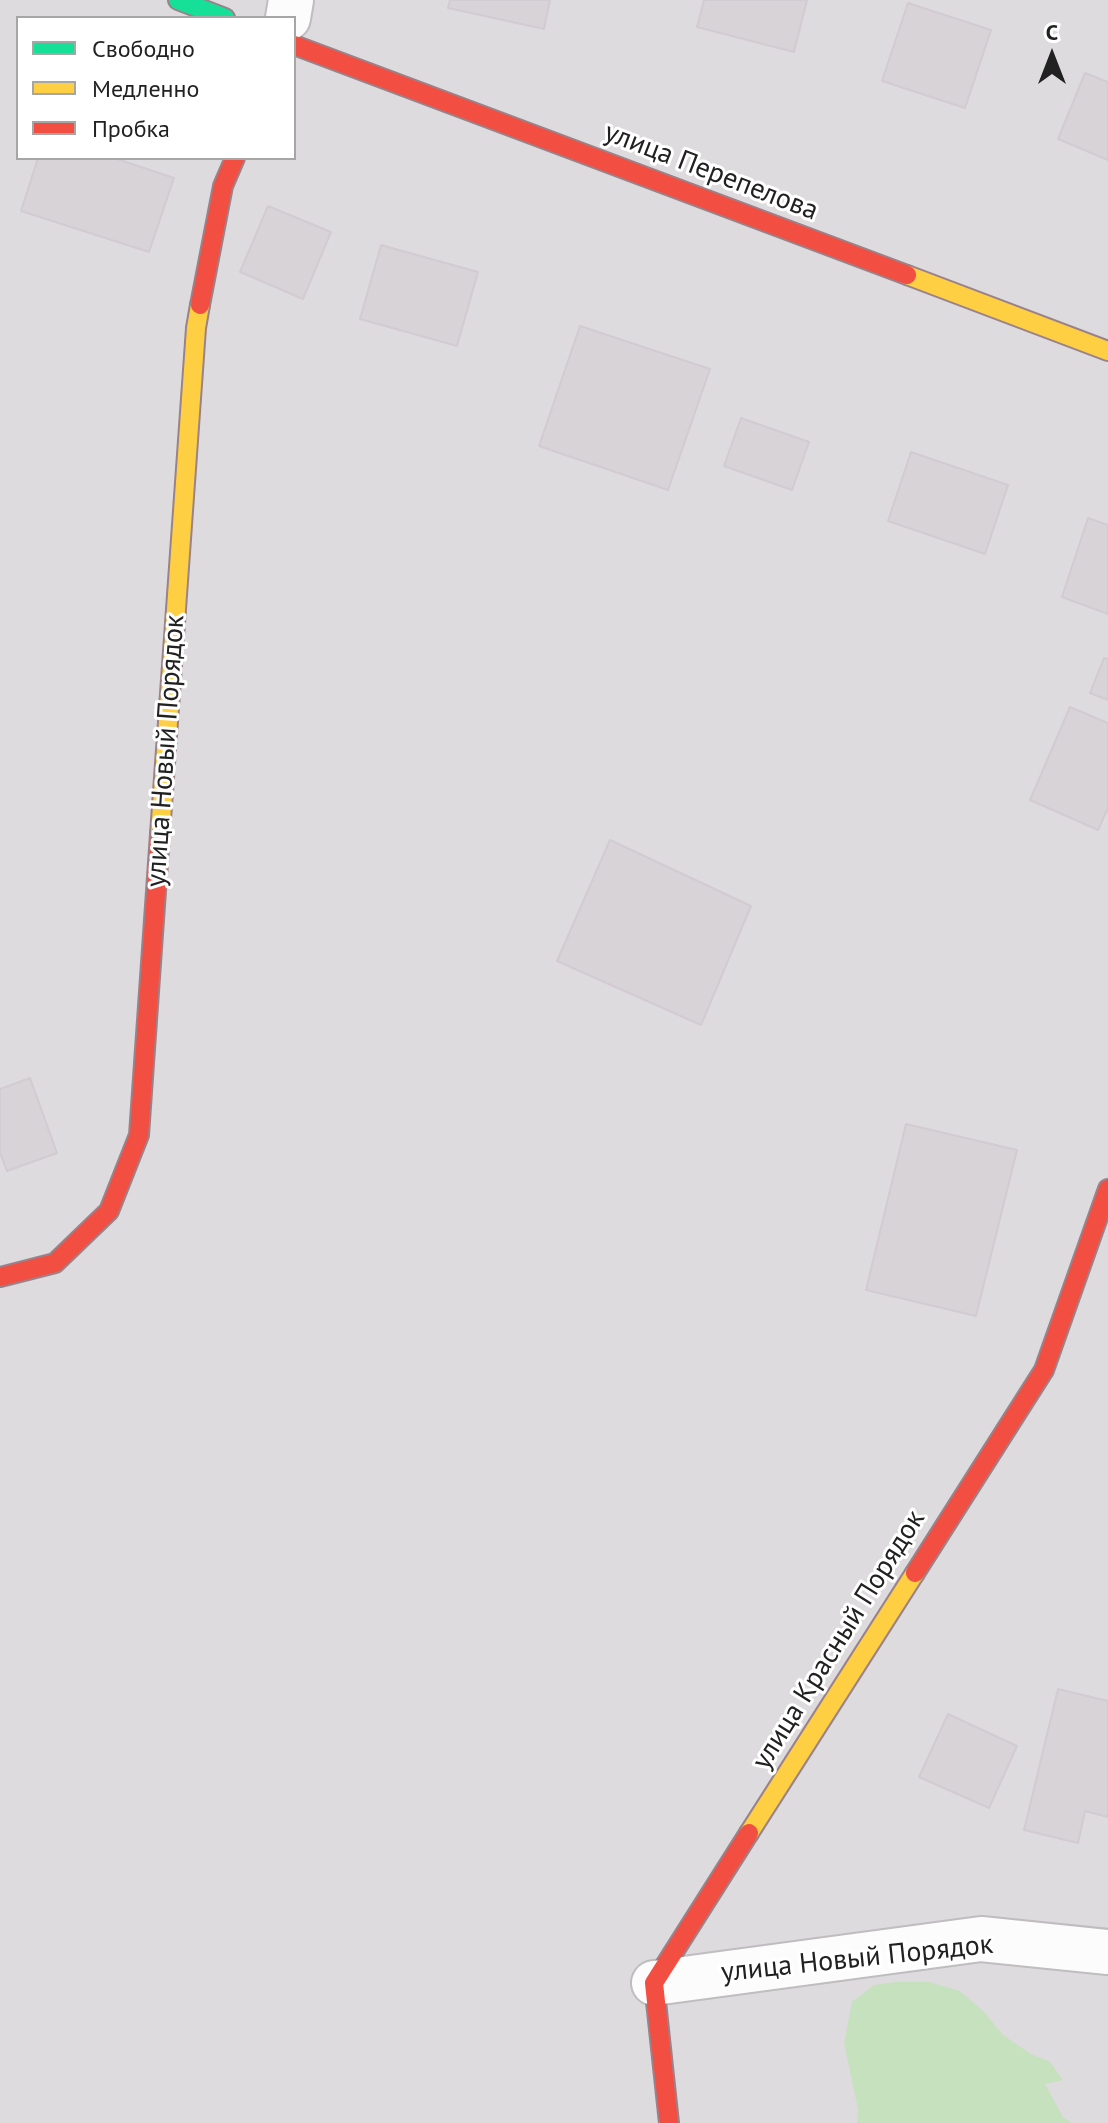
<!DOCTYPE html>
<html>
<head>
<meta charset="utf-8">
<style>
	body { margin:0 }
	#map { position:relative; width:1108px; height:2123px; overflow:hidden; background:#efeaee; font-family:"PT Sans",sans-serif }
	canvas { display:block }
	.legend { position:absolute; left:16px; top:16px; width:280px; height:144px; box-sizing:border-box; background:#fff; border:2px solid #a6a6a6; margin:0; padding:10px 14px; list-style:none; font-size:24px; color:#212121 }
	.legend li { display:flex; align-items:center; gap:16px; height:40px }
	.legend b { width:40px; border:2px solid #a6a6a6 }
	.north { position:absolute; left:1012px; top:16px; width:80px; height:80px; -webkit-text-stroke:6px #fff; paint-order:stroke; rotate:0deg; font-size:22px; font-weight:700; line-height:32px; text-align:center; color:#212121 }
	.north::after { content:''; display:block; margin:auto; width:28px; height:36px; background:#212121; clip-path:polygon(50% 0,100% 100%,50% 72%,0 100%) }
</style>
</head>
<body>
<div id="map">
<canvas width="1108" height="2123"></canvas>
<ul class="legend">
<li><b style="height:10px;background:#16e098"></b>Свободно</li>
<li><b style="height:10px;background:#ffcf43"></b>Медленно</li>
<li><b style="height:10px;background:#f24e42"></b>Пробка</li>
</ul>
<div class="north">С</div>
</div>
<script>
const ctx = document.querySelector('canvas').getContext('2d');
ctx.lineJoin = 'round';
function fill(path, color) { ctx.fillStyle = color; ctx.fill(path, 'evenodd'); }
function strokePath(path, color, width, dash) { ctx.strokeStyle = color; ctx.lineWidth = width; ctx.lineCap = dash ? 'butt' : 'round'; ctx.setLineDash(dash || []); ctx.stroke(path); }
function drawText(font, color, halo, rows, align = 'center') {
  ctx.font = font + ' "PT Sans",sans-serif'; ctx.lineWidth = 6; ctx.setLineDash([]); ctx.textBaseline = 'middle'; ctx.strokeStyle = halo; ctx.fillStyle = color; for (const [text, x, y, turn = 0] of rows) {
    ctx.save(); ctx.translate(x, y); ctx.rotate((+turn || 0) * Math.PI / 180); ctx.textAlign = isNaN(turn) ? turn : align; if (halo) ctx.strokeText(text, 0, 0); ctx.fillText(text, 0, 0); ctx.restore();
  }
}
fill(new Path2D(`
	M0 0H1108V2123H0ZM18 18H294V158H18Z`), '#dedbde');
fill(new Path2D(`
	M896 1982H929L960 1991 984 2012 1003 2035 1031 2054 1050 2062 1063 2080 1045 2084 1063 2117 1072 2123H857L858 2109 844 2043 852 2002 874 1985Z`), '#c6e1be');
const building = new Path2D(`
	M450 0H550L544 29 448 8Z
	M704 0H807L794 52 697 27Z
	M908 3 991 30 965 108 882 81Z
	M1085 73 1108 82V160L1058 139Z
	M38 158H114L174 178 149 252 21 211Z
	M268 206 331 232 303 299 240 272Z
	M381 245 478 272 457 346 360 319Z
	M580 326 710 369 668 490 539 446Z
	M741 418 809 442 792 490 724 466Z
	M911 452 1008 485 985 554 888 521Z
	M1088 518 1108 525V614L1062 597Z
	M1104 658 1108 659V700L1090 693Z
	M1070 707 1108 723V808L1098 830 1030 800Z
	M610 840 751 906 701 1025 557 961Z
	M30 1078 57 1153 7 1171 0 1153V1089Z
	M906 1124 1017 1150 976 1316 866 1290Z
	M1058 1689 1108 1701V1817L1085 1811 1078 1843 1024 1830Z
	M948 1714 1017 1746 989 1808 919 1777Z`);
fill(building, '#d8d3d7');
strokePath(building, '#d2cbd2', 2);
const street = new Path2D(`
	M288 18 291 0
	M654 1983 981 1939 1108 1952`);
const fast = new Path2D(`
	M178 0 225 18`);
const slow = new Path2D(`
	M907 275 1108 351
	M160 834 196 328 200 305
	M749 1833 915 1573`);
const jam = new Path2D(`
	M294 45 907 275
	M200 305 223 186 235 158
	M0 1277 55 1263 109 1211 139 1135 160 834
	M915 1573 1044 1370 1108 1189
	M669 2123 654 1983 749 1833`);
strokePath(street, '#bfbdbf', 48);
strokePath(fast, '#9a828a', 22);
strokePath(slow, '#9a828a', 22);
strokePath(jam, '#9a828a', 22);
strokePath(street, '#fdfcfc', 44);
strokePath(fast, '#16e098', 18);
strokePath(slow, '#ffcf43', 18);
strokePath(jam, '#f24e42', 18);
drawText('28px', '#212121', '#fff', [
	["улица Перепелова",711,172,21],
	["улица Новый Порядок",166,751,-86],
	["улица Красный Порядок",839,1640,-58],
	["улица Новый Порядок",857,1959,-6]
]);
</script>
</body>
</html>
